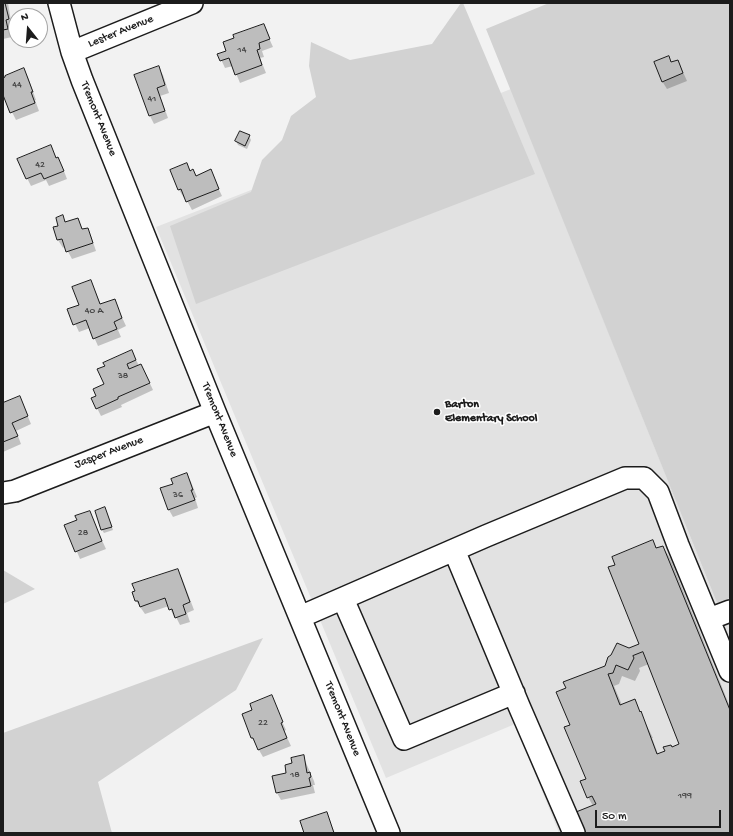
<!DOCTYPE html>
<html>
<head>
<meta charset="utf-8">
<style>
	body { margin:0 }
	#map { position:relative; width:733px; height:836px; overflow:hidden; background:#f2f2f2; font-family:"Gochi Hand",sans-serif }
	canvas { display:block }
	.frame { position:absolute; inset:0; border:4px solid #1c1c1c; pointer-events:none }
	.north { position:absolute; left:8px; top:8px; width:40px; height:40px; box-sizing:border-box; background:#fff; border:1px solid #a4a4a4; border-radius:50%; rotate:343deg; font-size:11px; font-weight:700; line-height:16px; text-align:center; color:#1c1c1c }
	.north::after { content:''; display:block; margin:auto; width:14px; height:18px; background:#1c1c1c; clip-path:polygon(50% 0,100% 100%,50% 72%,0 100%) }
	.scale { position:absolute; left:595px; top:810px; width:126px; height:18px; box-sizing:border-box; border:2px solid #1c1c1c; border-top:0; padding-left:5px; font-size:12px; line-height:14px; white-space:nowrap; color:#1c1c1c; -webkit-text-stroke:3px #fff; paint-order:stroke }
</style>
</head>
<body>
<div id="map">
<canvas width="733" height="836"></canvas>
<div class="frame"></div>
<div class="north">N</div>
<div class="scale">50 m</div>
</div>
<script>
const ctx = document.querySelector('canvas').getContext('2d');
ctx.lineJoin = 'round';
function fill(path, color) { ctx.fillStyle = color; ctx.fill(path, 'evenodd'); }
function strokePath(path, color, width, dash) { ctx.strokeStyle = color; ctx.lineWidth = width; ctx.lineCap = dash ? 'butt' : 'round'; ctx.setLineDash(dash || []); ctx.stroke(path); }
function drawText(font, color, halo, rows, align = 'center') {
  ctx.font = font + ' "Gochi Hand",sans-serif'; ctx.lineWidth = 3; ctx.setLineDash([]); ctx.textBaseline = 'middle'; ctx.strokeStyle = halo; ctx.fillStyle = color; for (const [text, x, y, turn = 0] of rows) {
    ctx.save(); ctx.translate(x, y); ctx.rotate((+turn || 0) * Math.PI / 180); ctx.textAlign = isNaN(turn) ? turn : align; if (halo) ctx.strokeText(text, 0, 0); ctx.fillText(text, 0, 0); ctx.restore();
  }
}
fill(new Path2D(`
	M511 89 717 603 730 598V634L727 636 730 642V833H559L515 724 386 778 156 227Z`), '#e2e2e2');
fill(new Path2D(`
	M461 3H463L535 174 196 304 170 226 251 192 262 160 282 140 291 116 316 97 309 66 311 42 350 60 432 44Z
	M549 3H730V598L717 603 486 29Z
	M3 570 35 589 3 604Z
	M263 638 236 690 98 782 112 833H3V733Z`), '#d2d2d2');
fill(new Path2D(`
	M3 3H8L12 27H10L12 37 3 39Z
	M263 25 273 47 262 51 264 57 260 58 266 73 240 83 233 66 225 68 219 55 227 52Z
	M668 57 672 63 678 61 687 81 667 89 662 81Z
	M158 67 163 75 169 93 160 96 168 118 154 124 150 116 135 75Z
	M23 69 28 77 36 100H35L39 111 16 120 3 94V79Z
	M249 136 251 140 247 149 238 145 236 141Z
	M50 147 62 166 67 179 49 186 46 180 31 186 27 178Z
	M186 164 191 171 193 170 197 177 210 171 222 196 192 210 185 197 184 198 179 190 171 170Z
	M63 217 66 223 78 219 83 230 87 229 91 236 96 251 72 259 65 246 63 248 58 240 54 228 59 226Z
	M91 281 101 305 114 300 126 326 118 330 121 337 98 346 90 328 79 332 69 310 80 305Z
	M132 351 139 366 141 365 145 373 153 390 121 405 122 407 101 416 97 408V397L105 385 106 366Z
	M3 404 23 405 31 424 16 431 21 444 3 452Z
	M187 474 191 482 197 497 195 498 198 508 173 517 169 510 174 485Z
	M105 508 113 530 104 533 102 530Z
	M89 512 106 549 80 559 66 525 78 520Z
	M653 541 657 549 663 547 670 558 730 707V833H585L593 806 588 797 587 780 571 726 606 666 629 649 641 644 617 565ZM649 664 680 745 658 754 652 738H653L634 700 622 705 614 686 619 684 622 676 635 681 640 671 639 668Z
	M177 570 182 578 194 610 187 613 190 622 180 625 176 617H174L169 606 145 614 136 601Z
	M271 697 286 730 284 731 291 746 263 757 252 738 253 710Z
	M303 756 314 781 315 785H313L315 793 281 800 277 793 294 764Z
	M326 813 335 833H305Z`), '#0003');
const building = new Path2D(`
	M3 3H5L9 19 6 20 8 29 3 30Z
	M264 24 270 39 259 43 260 49 257 50 262 65 235 75 229 58 220 61 217 54 226 51 223 42 234 38 233 35Z
	M669 56 671 62 678 60 683 73 662 82 654 62Z
	M159 66 165 85 157 88 165 111 149 116 134 75Z
	M24 68 33 92H31L35 103 10 113 3 95V78L5 77V76Z
	M240 131 250 135 245 146 235 141Z
	M51 145 56 158 58 157 64 171 44 179 41 173 26 179 17 159Z
	M187 163 190 171 193 169 196 176 211 169 219 189 186 202 181 189 178 190 170 170Z
	M63 215 65 222 78 218 82 229 88 228 93 243 66 252 62 239 57 240 53 227 58 226 56 218Z
	M91 280 100 304 115 299 122 318 114 322 117 329 93 339 86 320 73 325 67 309 79 305 72 287Z
	M132 350 136 360 127 364 129 369 141 364 150 383 118 397V399L96 409 91 398 96 396 93 389 104 384 97 369 105 366 103 363Z
	M20 396 28 416 12 423 18 436 3 442V403Z
	M187 473 193 490H191L195 500 168 510 160 488 173 484 171 479Z
	M105 507 112 527 101 530 95 511Z
	M90 511 102 541 75 552 64 525 77 520 75 516Z
	M653 540 656 548 663 546 730 710V833H584L576 812 596 804 592 796 587 798 580 781 586 779 564 727 570 725 556 692 566 688 563 682 605 666 608 657 611 655 617 643 629 648 639 644 608 567 615 565 612 557ZM643 652 679 744 672 747 671 745 663 747 665 751 657 754 641 711 640 712 635 699 620 705 608 674 613 673 616 665 628 670 634 658 633 656Z
	M178 569 190 602 183 605 186 614 175 618 172 609 169 610 165 598 140 607 138 601H135L132 592 135 591 132 584Z
	M272 695 283 722 281 723 287 738 258 750 253 738H251L242 714 252 710 250 704Z
	M304 755 307 773 310 772 311 777 309 778 311 786 276 793 272 776 286 773 285 765 292 763 291 758Z
	M327 812 334 833H304L300 821Z`);
fill(building, '#bdbdbd');
strokePath(building, '#1c1c1c', 1);
const minor = new Path2D(`
	M59 3 72 52 82 80 215 412 389 833
	M72 52 192 3
	M3 493 15 491 215 412
	M454 550 519 706 574 833
	M343 599 404 739 514 693
	M300 617 486 536 625 478H644L658 492 678 545 730 671
	M709 619 730 611`);
strokePath(minor, '#1c1c1c', 24);
strokePath(minor, '#fff', 21);
for (const [x, y, r, color] of [
	[437,412,4,"#1c1c1c"]
]) { const dot = new Path2D(); dot.arc(x, y, r, 0, 2 * Math.PI); ctx.fillStyle = color; ctx.fill(dot); strokePath(dot, '#fff', 1.5); }
drawText('10px', '#444', null, [
	["14",242,50],
	["44",17,85],
	["41",152,99],
	["42",40,165],
	["40 A",94,311],
	["38",123,376],
	["36",178,495],
	["28",83,533],
	["22",263,723],
	["18",295,775],
	["199",685,796]
]);
drawText('12px', '#1c1c1c', '#fff', [
	["Lester Avenue",121,32,-22],
	["Tremont Avenue",98,119,68],
	["Tremont Avenue",219,420,68],
	["Jasper Avenue",109,453,-21],
	["Tremont Avenue",342,719,68]
]);
drawText('bold 12px', '#1c1c1c', '#fff', [
	["Barton",445,405],
	["Elementary School",445,419]
], 'left');
</script>
</body>
</html>
